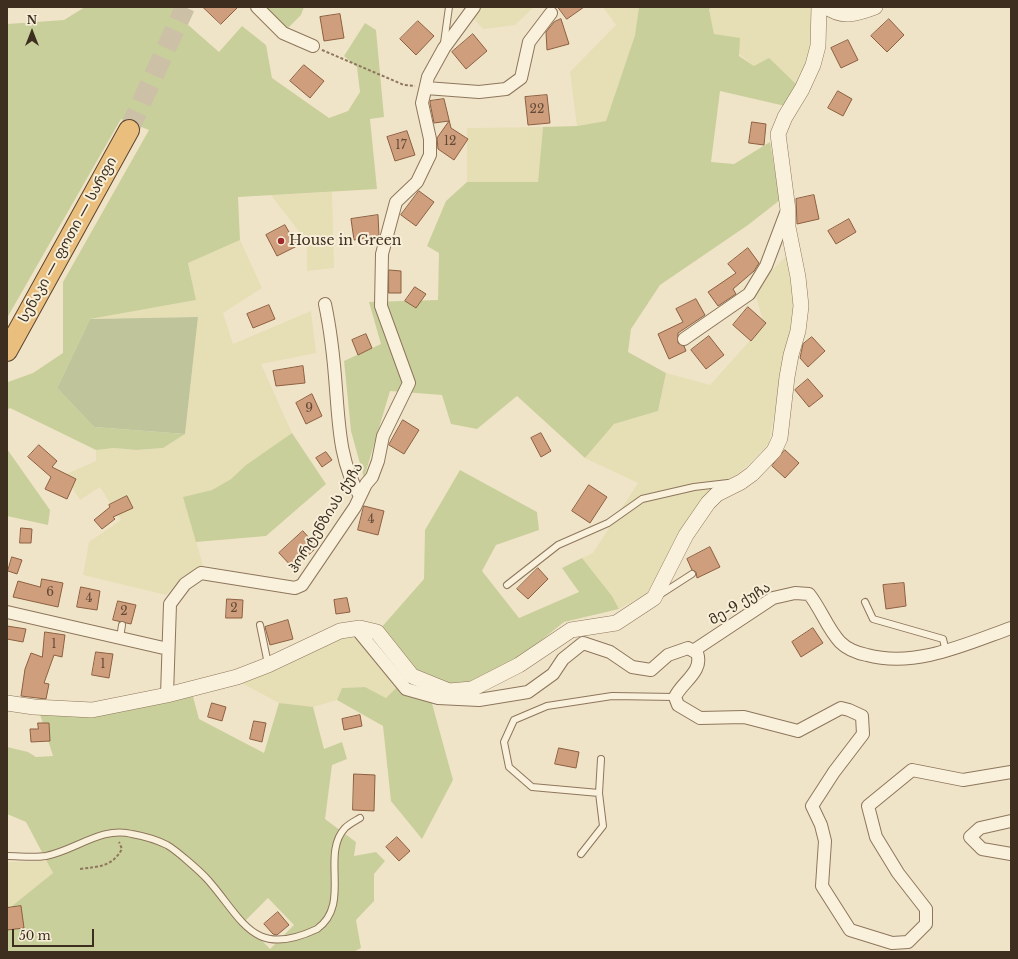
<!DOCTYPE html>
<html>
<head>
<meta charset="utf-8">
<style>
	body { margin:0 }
	#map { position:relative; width:1018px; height:959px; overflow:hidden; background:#f0e4c8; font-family:"Libre Baskerville",serif }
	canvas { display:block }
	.frame { position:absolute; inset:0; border:8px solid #3d2e20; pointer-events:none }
	.north { position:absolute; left:12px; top:12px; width:40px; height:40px; -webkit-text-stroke:3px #f7eed8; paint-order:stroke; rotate:0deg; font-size:11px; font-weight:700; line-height:16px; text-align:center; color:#3d2e20 }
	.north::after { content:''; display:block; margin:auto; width:14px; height:18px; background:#3d2e20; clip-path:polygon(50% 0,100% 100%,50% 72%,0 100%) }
	.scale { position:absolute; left:12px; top:929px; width:82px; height:18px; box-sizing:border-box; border:2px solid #3d2e20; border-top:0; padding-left:5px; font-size:12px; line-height:14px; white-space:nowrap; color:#3d2e20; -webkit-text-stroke:3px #f7eed8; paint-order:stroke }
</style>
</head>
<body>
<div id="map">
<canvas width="1018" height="959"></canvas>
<div class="frame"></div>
<div class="north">N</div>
<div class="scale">50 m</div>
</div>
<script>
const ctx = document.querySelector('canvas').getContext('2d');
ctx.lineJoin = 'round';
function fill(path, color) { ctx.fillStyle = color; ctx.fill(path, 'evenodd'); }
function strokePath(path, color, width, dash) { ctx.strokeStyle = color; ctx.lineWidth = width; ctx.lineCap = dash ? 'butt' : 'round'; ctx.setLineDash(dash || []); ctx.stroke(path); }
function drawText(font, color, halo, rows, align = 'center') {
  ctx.font = font + ' "Libre Baskerville","Noto Sans Georgian",serif'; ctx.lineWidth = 4; ctx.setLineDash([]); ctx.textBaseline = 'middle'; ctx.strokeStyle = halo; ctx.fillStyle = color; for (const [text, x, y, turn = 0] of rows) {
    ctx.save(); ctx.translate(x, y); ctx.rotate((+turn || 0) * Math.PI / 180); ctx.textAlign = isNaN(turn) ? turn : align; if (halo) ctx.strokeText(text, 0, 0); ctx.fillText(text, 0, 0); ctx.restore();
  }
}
fill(new Path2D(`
	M463 7H534L515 25 483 29Z
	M603 7H639L635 34 606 121 577 126 570 72 616 25Z
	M713 7H814V41L798 86 754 66 714 34 709 9Z
	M543 127 538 182H467V128Z
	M332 192 334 268 307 271V242L271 195Z
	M240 240 262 288 223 313 233 344 311 311 316 353 261 364 292 433 246 465 231 479 212 490 184 497 203 566 181 579 166 595 83 575 89 542 121 520 100 487 80 500 64 475 96 461V450L114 448 136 450 163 448 185 434 198 317 90 319 196 300 188 263Z
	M787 255 795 319 785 352 769 444 747 466 702 503 646 594 619 609 612 596 582 558 593 553 638 483 585 458 614 424 658 411 666 373 710 385 764 325 754 289Z
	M354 635 364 638 389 654 406 678 386 698 365 687 342 688 337 700 313 707 295 706 279 703 236 680 340 636Z
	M48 861 53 873 7 910V862Z`), '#e6deb5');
fill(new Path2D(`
	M85 7H186L178 16 219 52 242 26 266 45 272 78 329 118 348 111 360 92 357 67 344 56 365 23 376 30 384 117 370 119 377 189 238 197 240 240 188 263 196 300 90 319 57 388 94 427 185 434 163 448 136 450 114 448 96 450 10 408 7 410 8 382 33 373 63 353V282L149 130 121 119 7 318V24L64 20Z
	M257 7H304L301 15 283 33Z
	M639 7H713L709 9 714 34 740 38 739 56 754 66 769 58 798 86 785 106 720 91 711 162 734 164 770 142 780 200 748 225 660 285 631 329 628 352 666 373 658 411 614 424 585 458 517 396 477 429 451 424 442 395 390 391 364 478 351 431 344 361 381 344 369 302 438 300 439 253 427 246 446 201 467 182H538L543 127 577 126 606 121 635 35Z
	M292 433 326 484 266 536 196 542 183 497 212 490 231 479 246 465Z
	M7 449 50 510 48 525 7 516Z
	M460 470 537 512 539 530 496 545 482 571 519 618 579 592 562 568 582 558 612 596 619 609 564 622 518 659 469 685H448L416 673 380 629 424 579 425 530Z
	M406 678 428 689 453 780 422 839 391 801 383 726 337 700 342 688 365 687 386 698Z
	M192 693 199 719 264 753 279 703 313 707 324 749 342 742 347 759 332 765 325 819 356 842 354 856 376 852 385 861 374 874V901L356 920 361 948 353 952H7V910L53 873 26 822 7 814V747L28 752 36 757 53 756 39 711ZM268 898 294 925 270 949 244 922Z`), '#c9cf9b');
fill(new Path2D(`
	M198 317 185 434 94 427 57 388 90 319Z`), '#bfc49a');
const building = new Path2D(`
	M203 7H238L221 24Z
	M558 7H584L567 19Z
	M340 14 344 38 324 41 320 17Z
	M561 19 569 44 547 50 546 32 554 22Z
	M889 19 904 35 887 52 871 36Z
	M418 21 434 36 416 55 400 39Z
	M473 34 487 51 466 69 452 52Z
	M848 40 858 60 841 68 831 48Z
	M304 65 324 81 310 98 290 81Z
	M838 91 852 99 843 116 828 108Z
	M547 95 550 123 528 125 525 97Z
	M444 99 451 128 468 139 454 160 438 149 437 138 449 121 434 123 430 103V101Z
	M752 122 766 124 764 145 749 143Z
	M407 131 415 155 395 161 387 137Z
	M419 191 434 202 416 226 401 215Z
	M814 195 819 219 797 224 796 199Z
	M378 215 379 236 354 240 351 219Z
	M849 219 856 232 836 244 828 231Z
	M285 225 297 246 277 256 266 235Z
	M748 248 759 263 754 271 733 289 736 294 718 306 708 292 736 273 728 264Z
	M389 270 401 271V293H389Z
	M415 287 426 294 416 308 405 301Z
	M696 299 705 315 678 333V343L684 346 686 351 669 359 658 334 683 322 676 309Z
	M269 305 275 319 253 328 247 314Z
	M748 307 766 323 751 341 733 325Z
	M366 334 372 348 358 355 352 340Z
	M709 336 724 355 706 369 691 350Z
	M812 337 825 351 808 367 800 358 803 344Z
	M303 366 305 383 276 386 273 371Z
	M808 379 823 396 809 407 795 390Z
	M312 394 322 416 306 424 296 403Z
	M403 420 419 430 404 454 389 445Z
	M541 433 551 451 541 457 531 438Z
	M39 445 57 461 52 467 76 479 67 499 45 489 51 477 28 457Z
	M785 450 799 463 785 478 772 466Z
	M326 452 332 460 322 467 316 458Z
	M589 485 607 497 590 523 572 511Z
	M127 496 133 508 113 517 115 519 102 529 94 520 110 507 109 505Z
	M364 506 384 511 378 535 358 530Z
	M21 528 32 529 31 543H20Z
	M303 531 317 547 294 569 279 553Z
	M710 547 720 567 697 578 696 572 692 570 687 559Z
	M12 557 22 560 17 574 8 571Z
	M538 568 548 579 528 599 517 589Z
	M42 579 63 583 58 607 13 597 18 581 40 587Z
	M904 583 906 606 886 609 883 585Z
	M81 587 100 591 97 610 77 607Z
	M347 598 350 612 336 614 334 600Z
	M227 599 243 600 242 618H226Z
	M118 601 136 605 131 624 113 620Z
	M288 620 293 639 270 645 265 627Z
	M7 626 26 629 23 642 7 639Z
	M813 628 823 643 801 657 792 642Z
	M45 632 65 635 62 657 54 655 44 683 49 684 46 699 21 696 25 669 31 653 42 657Z
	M96 652 113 654 109 678 92 675Z
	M212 703 226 707 222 721 208 717Z
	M360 715 362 726 344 730 342 719Z
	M254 721 266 723 262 742 250 739Z
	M38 723H49L50 741 31 742 30 729H38Z
	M559 748 579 752 576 768 555 764Z
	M354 774 375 775 374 811 353 810Z
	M397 837 410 851 399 861 386 847Z
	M21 906 24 928 7 930V908Z
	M278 912 289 925 277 935 273 934 264 924Z`);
fill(building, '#cf9f7d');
strokePath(building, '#8d5f41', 1);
strokePath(new Path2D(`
	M129 130 185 7`), '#ccc0a6', 20, [20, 10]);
const service = new Path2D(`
	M444 43 449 7
	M507 585 558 545 608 523 642 499 694 487 728 483
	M661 594 692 574
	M865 602 873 619 943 639 946 652
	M260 625 268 664
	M120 638 122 625
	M601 759 599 793 532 787 509 767 504 742 514 720 547 706 612 696 675 697
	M581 854 603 826 599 793
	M7 856C19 856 34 858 46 856 76 850 102 826 132 834 143 836 157 840 167 845 176 850 201 872 208 880 244 921 253 959 317 929 352 904 320 855 345 828 349 824 355 821 360 818`);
const minor = new Path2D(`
	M257 7 283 33 313 46
	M426 88 479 92 506 89 521 78 529 42 551 13
	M325 304C331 332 334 361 336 389 339 426 340 464 360 496
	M684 339 749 294 766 266 786 213
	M7 612 168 649
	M360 628V633L406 689 438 698 479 700 528 692 553 674 563 659 583 643 610 652 632 667 651 670 668 655 688 648 697 653C704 671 682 682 675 697L678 705 700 718 744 717 798 731 841 708 849 710 862 716 863 734 834 772 812 806 821 825 825 841 822 886 850 930 892 943 908 942 926 924V909L898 873 876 837 868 806 912 770 963 780 1011 772
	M693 651 773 598 795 593 809 594C821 609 827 628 840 642 848 650 857 653 867 655 916 668 966 644 1011 628
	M167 695 170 604 185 584 201 573 295 588 302 585 355 507 366 484 372 477 378 461 383 436 409 383 381 306 382 254 396 202 417 182 430 155V139L422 103 428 77 444 48 474 7
	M1011 821 980 828 970 837 982 849 1011 854`);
const tertiary = new Path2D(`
	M827 7C842 19 859 13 875 7
	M7 703 34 707 92 710 167 695 237 677 268 665 340 631 360 628 377 632 412 676 449 691 472 689 519 665 571 630 616 623 654 598 686 535 708 503 717 494 741 482 752 474 774 451 780 438 787 377 791 355 798 331 801 306 798 277 788 227V210L778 134 785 117 802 89 813 65 818 46 819 7`);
const trunk = new Path2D(`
	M7 351 129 130`);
strokePath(service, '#8d765c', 8);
strokePath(minor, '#8d765c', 14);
strokePath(tertiary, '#8d765c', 16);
strokePath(trunk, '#5b4430', 22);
strokePath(new Path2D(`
	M322 50 404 85 415 86
	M80 869C99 866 111 868 122 849L119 842`), '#8d765c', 2, [3, 2]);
strokePath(service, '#faf1dc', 6);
strokePath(minor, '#faf1dc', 12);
strokePath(tertiary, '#faf1dc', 15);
strokePath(trunk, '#eabe7c', 20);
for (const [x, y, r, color] of [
	[281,241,4,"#9e2a2b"]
]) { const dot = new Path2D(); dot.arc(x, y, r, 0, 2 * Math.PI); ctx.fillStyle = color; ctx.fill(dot); strokePath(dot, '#f7eed8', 1.5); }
drawText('12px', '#624a37', null, [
	["22",537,110],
	["12",450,142],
	["17",401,146],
	["9",309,409],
	["4",371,520],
	["6",50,593],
	["4",89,599],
	["2",234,609],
	["2",124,612],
	["1",54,645],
	["1",103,665]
]);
drawText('14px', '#3d2e20', '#f7eed8', [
	["სენაკი — ფოთი — სარფი",68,240,-61],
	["ჰორტენზიას ქუჩა",326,518,-58],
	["მე-9 ქუჩა",740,604,-31]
]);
drawText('14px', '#3d2e20', '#f7eed8', [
	["House in Green",289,241]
], 'left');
</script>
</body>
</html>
